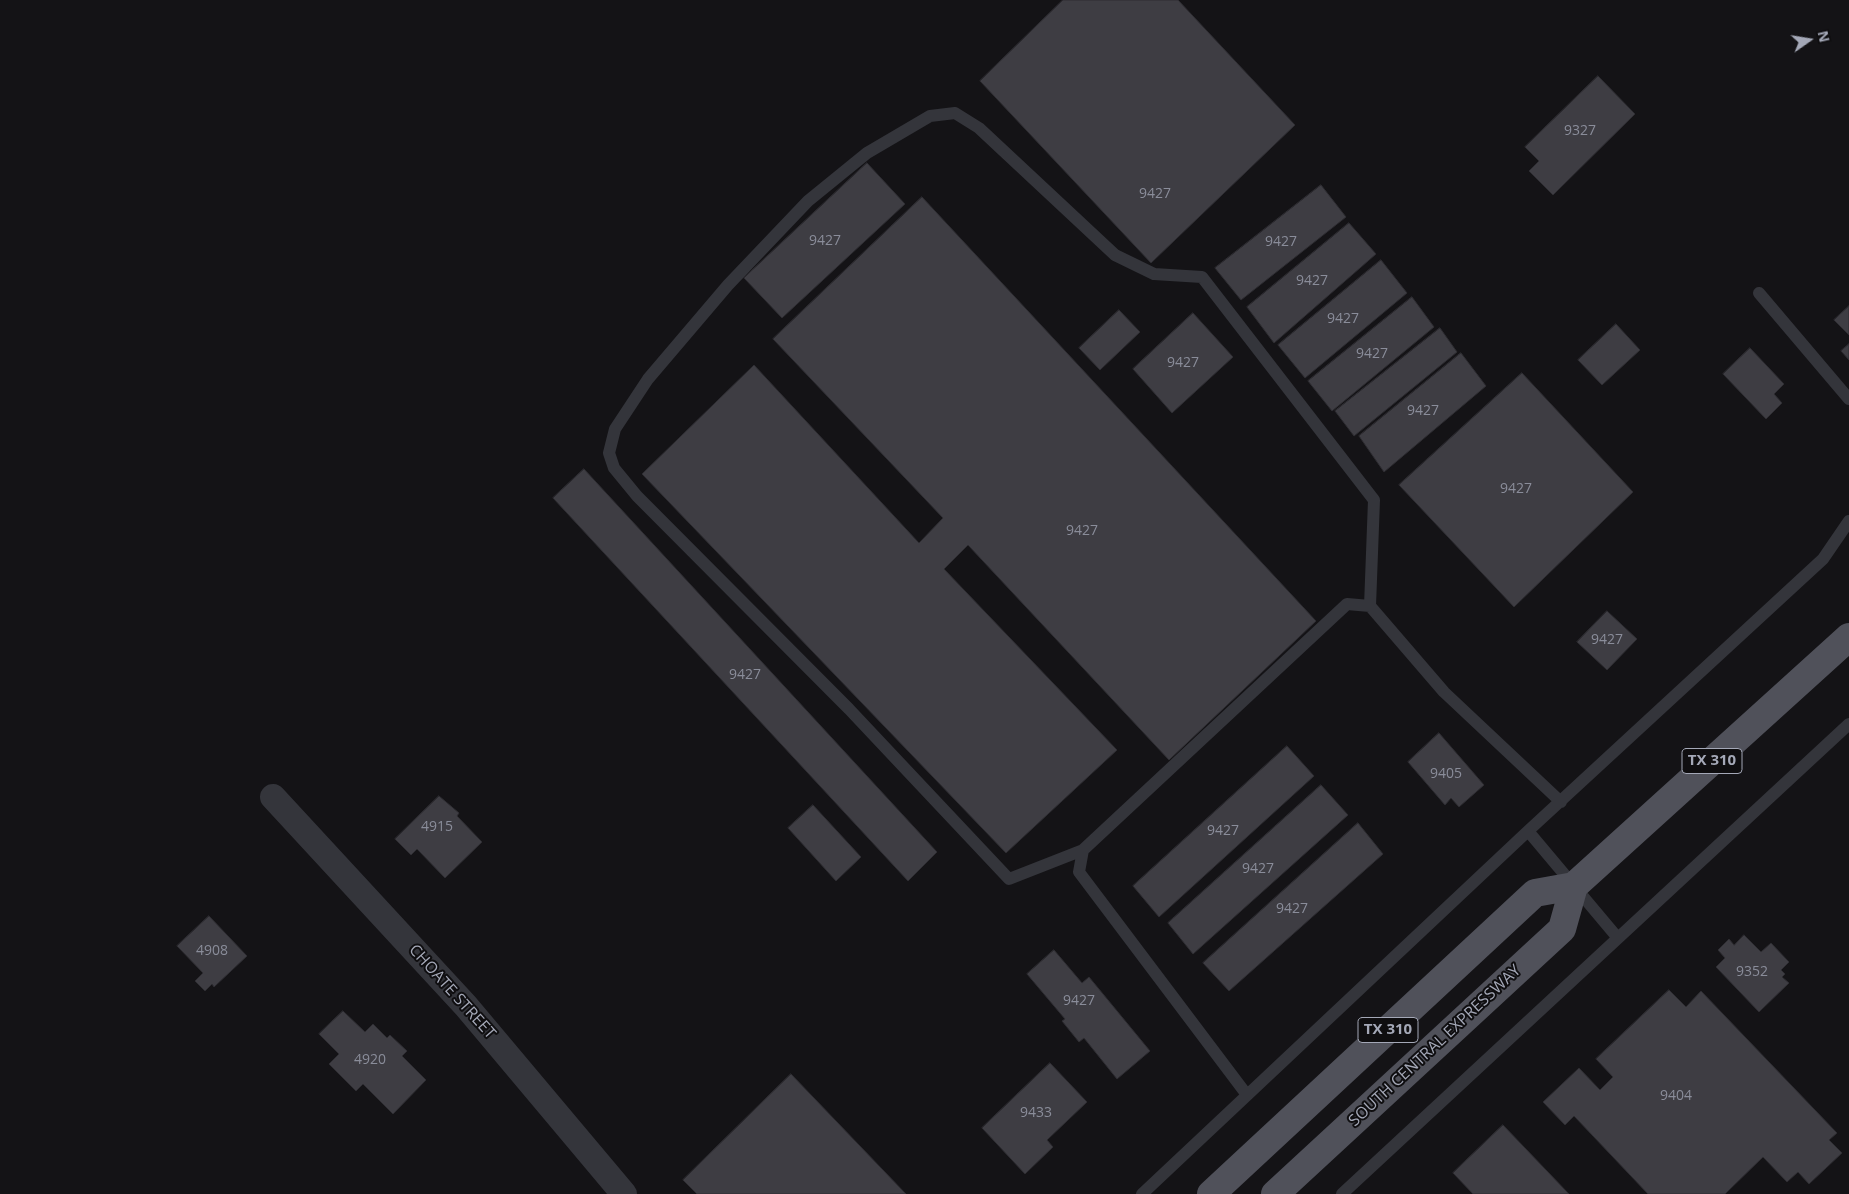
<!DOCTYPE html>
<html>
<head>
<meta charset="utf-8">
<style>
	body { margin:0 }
	#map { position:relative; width:1849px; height:1194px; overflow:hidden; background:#141316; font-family:"Open Sans",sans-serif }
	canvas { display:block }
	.north { position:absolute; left:1784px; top:15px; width:50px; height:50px; -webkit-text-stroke:4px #0f0e10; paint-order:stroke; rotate:77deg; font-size:14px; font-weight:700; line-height:20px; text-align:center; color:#a4a8b7 }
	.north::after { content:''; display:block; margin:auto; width:18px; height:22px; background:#a4a8b7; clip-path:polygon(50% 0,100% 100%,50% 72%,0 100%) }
</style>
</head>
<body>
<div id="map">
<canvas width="1849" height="1194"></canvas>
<div class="north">N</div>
</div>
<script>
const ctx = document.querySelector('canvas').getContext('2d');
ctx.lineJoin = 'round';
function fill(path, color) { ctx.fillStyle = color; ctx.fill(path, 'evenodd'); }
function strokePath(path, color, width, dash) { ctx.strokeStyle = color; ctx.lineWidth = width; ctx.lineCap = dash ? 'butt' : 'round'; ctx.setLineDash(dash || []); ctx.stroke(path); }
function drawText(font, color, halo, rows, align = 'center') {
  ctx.font = font + ' "Open Sans",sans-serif'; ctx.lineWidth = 4; ctx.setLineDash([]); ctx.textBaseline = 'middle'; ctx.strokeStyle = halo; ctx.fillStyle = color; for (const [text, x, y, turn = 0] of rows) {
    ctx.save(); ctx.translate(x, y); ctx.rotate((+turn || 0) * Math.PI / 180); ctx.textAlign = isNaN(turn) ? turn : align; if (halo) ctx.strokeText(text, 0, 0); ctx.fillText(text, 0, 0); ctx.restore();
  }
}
const building = new Path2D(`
	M1063 0H1178L1295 125 1151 263 980 81Z
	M1598 76 1635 114 1553 195 1529 171 1539 161 1525 147Z
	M867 163 905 204 782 318 744 278Z
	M1321 185 1346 217 1241 300 1215 268Z
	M922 197 1316 621 1169 760 968 545 944 569 1117 750 1006 853 642 474 754 365 919 543 943 518 773 339Z
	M1349 223 1376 254 1274 343 1247 307Z
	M1381 260 1407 293 1305 378 1278 345Z
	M1412 297 1434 327 1332 411 1308 381Z
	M1849 306V335L1834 320Z
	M1119 310 1140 332 1100 370 1079 348Z
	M1193 313 1233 357 1172 413 1133 369Z
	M1616 324 1640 350 1602 385 1578 360Z
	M1440 328 1457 352 1354 436 1335 411Z
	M1849 344V360L1841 351Z
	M1750 348 1784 384 1774 394 1782 403 1766 419 1723 374Z
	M1461 353 1486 386 1384 472 1359 436Z
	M1522 373 1633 492 1514 607 1399 485Z
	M584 469 937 852 908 881 553 498Z
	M1607 611 1637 639 1607 670 1577 642Z
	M1439 733 1484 785 1459 807 1451 798 1445 805 1408 762Z
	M1287 746 1314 776 1159 917 1133 886Z
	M1321 785 1348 815 1193 954 1168 923Z
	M439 796 459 813 457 816 482 842 445 878 417 849 411 855 395 839Z
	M813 805 861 857 836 881 788 828Z
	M1358 823 1383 854 1229 991 1203 963Z
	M209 916 247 956 214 987 212 984 205 991 195 981 203 973 177 946Z
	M1744 935 1761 952 1771 943 1789 962 1781 970 1785 974 1782 977 1789 983 1759 1012 1716 967 1725 958 1718 950 1729 939 1734 945Z
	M1054 950 1082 983 1089 977 1150 1051 1117 1079 1084 1038 1079 1042 1062 1021 1065 1019 1027 974Z
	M1669 990 1686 1007 1701 991 1837 1133 1829 1140 1842 1153 1809 1184 1798 1172 1787 1182 1763 1157 1725 1194H1648L1574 1116 1565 1125 1543 1102 1579 1068 1600 1090 1613 1077 1596 1059Z
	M343 1011 365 1032 373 1024 387 1038 390 1035 407 1051 402 1056 426 1080 393 1114 363 1084 356 1091 329 1064 339 1054 319 1034Z
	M1050 1063 1087 1102 1047 1140 1053 1147 1025 1174 982 1128Z
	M791 1074 906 1194H697L683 1180Z
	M1503 1125 1569 1194H1473L1453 1173Z`);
fill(building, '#3e3d43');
strokePath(building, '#2e2d32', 1);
strokePath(new Path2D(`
	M1759 293 1849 399
	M1528 831 1617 937
	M1083 850 1009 879 849 709 637 496 614 468 609 453 615 429 648 379 728 285 808 201 867 153 930 116 955 113 979 128 1115 255 1154 274 1202 277 1374 500 1370 606
	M1247 1095 1079 872 1083 850 1347 604 1370 606 1444 692 1561 802
	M1142 1194 1528 831 1823 559 1849 521
	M1342 1194 1849 724`), '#34353b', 12);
strokePath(new Path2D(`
	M273 797 466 1006 624 1194`), '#34353b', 26);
strokePath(new Path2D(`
	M1211 1194 1535 893 1574 886 1849 637
	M1275 1194 1562 929 1574 886`), '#50515a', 28);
drawText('14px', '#8a8d9a', null, [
	["9327",1580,131],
	["9427",1155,194],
	["9427",825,241],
	["9427",1281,242],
	["9427",1312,281],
	["9427",1343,319],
	["9427",1372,354],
	["9427",1183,363],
	["9427",1423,411],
	["9427",1516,489],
	["9427",1082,531],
	["9427",1607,640],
	["9427",745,675],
	["9405",1446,774],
	["4915",437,827],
	["9427",1223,831],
	["9427",1258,869],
	["9427",1292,909],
	["4908",212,951],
	["9352",1752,972],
	["9427",1079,1001],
	["4920",370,1060],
	["9404",1676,1096],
	["9433",1036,1113]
]);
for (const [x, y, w] of [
	[1712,761,60],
	[1388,1030,60]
]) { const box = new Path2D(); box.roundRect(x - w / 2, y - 12.5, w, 25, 4); ctx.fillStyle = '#0f0e10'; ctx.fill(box); strokePath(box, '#a4a8b7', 1); }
drawText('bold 15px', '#a4a8b7', null, [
	["TX 310",1712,761],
	["TX 310",1388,1030]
]);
drawText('16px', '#a4a8b7', '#0f0e10', [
	["CHOATE STREET",452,992,48],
	["SOUTH CENTRAL EXPRESSWAY",1435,1046,-43]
]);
</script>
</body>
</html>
